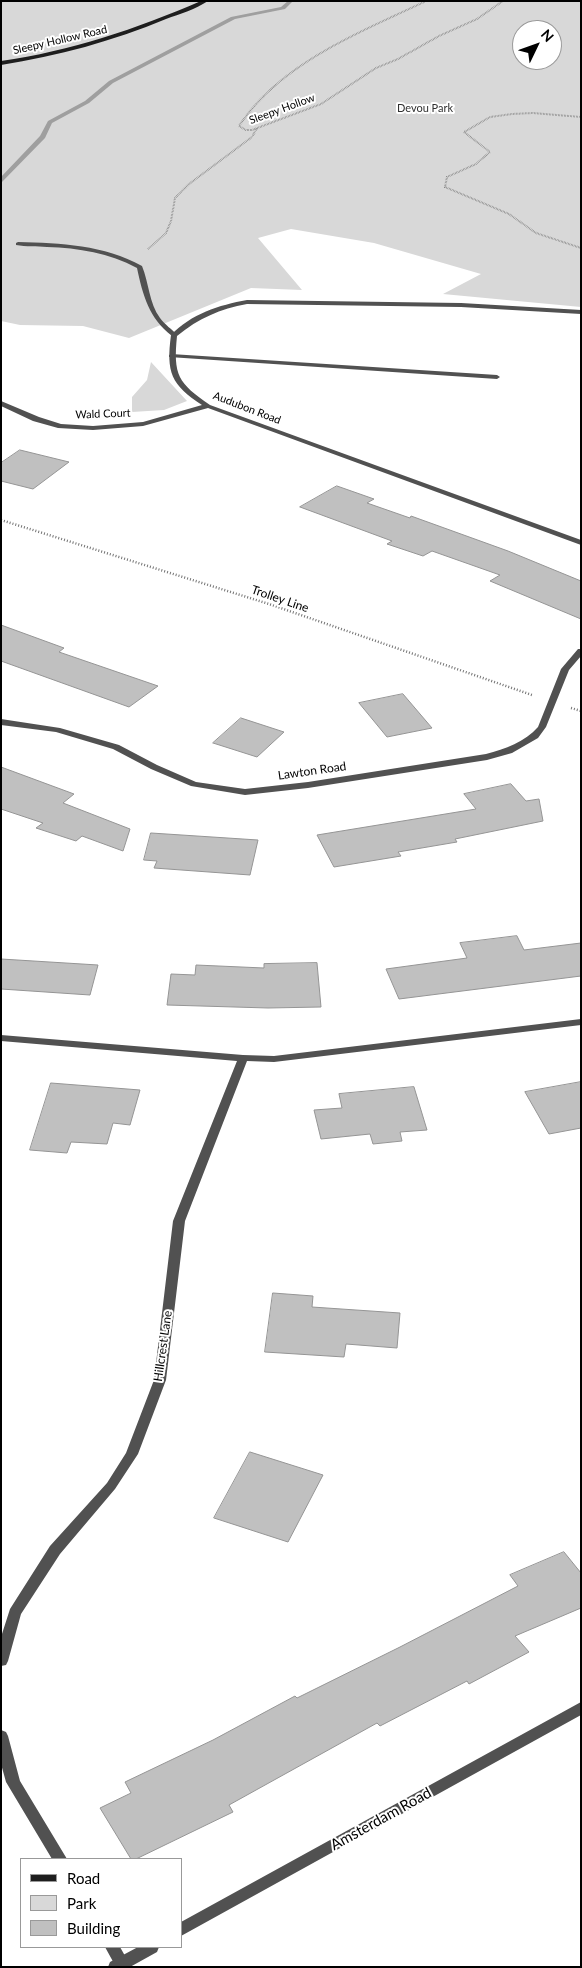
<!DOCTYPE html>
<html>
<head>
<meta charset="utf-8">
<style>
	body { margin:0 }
	#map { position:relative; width:582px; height:1968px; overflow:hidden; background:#fff; font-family:Lato,sans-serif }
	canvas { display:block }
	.frame { position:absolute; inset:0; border:2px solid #000; pointer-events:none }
	.legend { position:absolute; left:20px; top:1858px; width:162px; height:90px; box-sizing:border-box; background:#fff; border:1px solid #999; margin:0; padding:6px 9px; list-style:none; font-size:15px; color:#000 }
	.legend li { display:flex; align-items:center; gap:10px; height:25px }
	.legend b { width:25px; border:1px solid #999 }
	.north { position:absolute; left:512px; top:20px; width:50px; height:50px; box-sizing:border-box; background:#fff; border:1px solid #999; border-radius:50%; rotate:48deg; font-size:14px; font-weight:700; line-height:20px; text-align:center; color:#000 }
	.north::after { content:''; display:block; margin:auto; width:18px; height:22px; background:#000; clip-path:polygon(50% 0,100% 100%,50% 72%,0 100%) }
</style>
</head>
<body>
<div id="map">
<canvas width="582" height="1968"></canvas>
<div class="frame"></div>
<ul class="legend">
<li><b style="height:6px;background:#1e1e1e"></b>Road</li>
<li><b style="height:14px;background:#d8d8d8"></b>Park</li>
<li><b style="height:14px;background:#c0c0c0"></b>Building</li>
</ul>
<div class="north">N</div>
</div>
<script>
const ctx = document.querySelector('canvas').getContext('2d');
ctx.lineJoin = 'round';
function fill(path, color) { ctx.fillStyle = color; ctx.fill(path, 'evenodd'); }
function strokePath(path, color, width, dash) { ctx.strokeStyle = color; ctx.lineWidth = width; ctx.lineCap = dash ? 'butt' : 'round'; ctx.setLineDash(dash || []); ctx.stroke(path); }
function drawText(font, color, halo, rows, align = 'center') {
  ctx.font = font + ' Lato,sans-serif'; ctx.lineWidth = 4; ctx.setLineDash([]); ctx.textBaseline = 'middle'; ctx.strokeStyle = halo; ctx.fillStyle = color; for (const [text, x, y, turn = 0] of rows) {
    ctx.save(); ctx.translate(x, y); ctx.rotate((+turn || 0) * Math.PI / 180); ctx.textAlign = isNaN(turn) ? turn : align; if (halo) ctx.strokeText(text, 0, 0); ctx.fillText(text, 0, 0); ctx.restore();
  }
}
fill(new Path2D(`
	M1 1H581V307L443 294 481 274 374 243 291 229 258 238 302 290 251 288 129 338 83 326 20 325 1 321ZM522 30H552V60H522Z
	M151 362 187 401 164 410 132 412V397L147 380Z`), '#d8d8d8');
fill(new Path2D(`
	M288 1H293L285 9 235 19 113 83 89 103 52 123 45 138 1 183V177L40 136 48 121 85 101 109 81 231 17 281 7Z`), '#9f9f9f');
const building = new Path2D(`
	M20 450 69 462 33 489 1 481V463Z
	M337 486 374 499 367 503 410 518 411 516 508 551 581 581V619L490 581 500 575 432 551 423 556 387 544 392 541 300 507Z
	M1 625 64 648 59 652 158 686 129 707 1 661Z
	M403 694 432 728 387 737 359 703Z
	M241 718 284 732 257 757 213 743Z
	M1 767 74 794 63 803 130 829 123 851 82 836 76 841 36 828 43 823 1 809Z
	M511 784 526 801 539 799 543 821 455 839 457 842 398 852 401 856 334 867 317 835 476 809 464 794Z
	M151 833 258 840 250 875 154 868 157 861 144 860Z
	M517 936 524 950 581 943V976L399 999 386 969 467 958 460 943Z
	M1 959 98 965 90 995 1 989Z
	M317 963 321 1007 268 1008 167 1005 171 974 195 975 196 965 264 968V964Z
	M581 1082V1128L549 1134 525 1092Z
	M51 1083 140 1090 130 1125 113 1123 107 1144 71 1142 67 1153 30 1150Z
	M414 1087 427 1130 400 1132 402 1141 373 1144 370 1134 321 1139 314 1110 342 1108 339 1094Z
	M273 1293 313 1296 312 1307 400 1313 397 1348 346 1344 344 1357 265 1352Z
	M250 1452 323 1475 288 1542 214 1518Z
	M564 1552 581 1573V1608L515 1636 529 1652 469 1684 467 1681 380 1726 377 1723 229 1805 233 1812 136 1859H131L100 1808 131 1793 125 1782 213 1740 295 1696 297 1698 400 1647 518 1586 510 1575Z`);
fill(building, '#c0c0c0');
strokePath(building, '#959595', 1);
strokePath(new Path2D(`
	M426 1C359 33 282 62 239 126L246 130H252L321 104 376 68 398 59 439 36 477 19 503 1
	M581 117 533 113 512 114 490 117 464 132 490 152 476 164 447 177 445 187 509 214 536 233 581 248
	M148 249 166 233 171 221 175 198 189 184 252 137 257 128`), '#737373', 2, [0.5, 1]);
strokePath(new Path2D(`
	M1 520 269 604 532 695
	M571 708 581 711`), '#737373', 2.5, [1, 2]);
fill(new Path2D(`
	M18 242C61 243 104 245 142 266 149 283 149 303 160 318 165 325 172 329 177 335L172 336C149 318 143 296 137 268 109 253 79 248 47 247 37 246 26 247 16 245V243Z
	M171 354 497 375 500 377 497 379 169 357V355Z`), '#515151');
fill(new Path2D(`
	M247 300 461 303 581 310V314L461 307 247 304C220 309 199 318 177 336 173 375 178 383 210 405L581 540V545L208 408 143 426 93 430 58 428 33 421 1 406V401L39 417 61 424 93 426 143 422 202 405C171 385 166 372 171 335 191 314 219 305 247 300Z
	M578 649H581V656L569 670 546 727 538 738 512 753 487 760 308 788 245 795 191 786 151 769 113 749 56 732 1 725V719L60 728 119 745 157 765 196 782 245 789 308 782 486 754C505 749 525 742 538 727L561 669Z
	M581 1019V1025L274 1062 247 1061 185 1221 166 1380 138 1454 115 1489 60 1554 21 1614 8 1661 6 1665 1 1666V1637L10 1609 50 1546 107 1483 126 1453 154 1380 173 1221 237 1061 1 1041V1035L243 1055 274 1056Z
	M1 1730 6 1732 8 1736 20 1781 67 1859H52L6 1782 1 1764Z
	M105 1947H120L129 1963 128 1967H116Z`), '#515151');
fill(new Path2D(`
	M581 1702V1715L181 1936V1922Z
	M138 1947H159L157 1952 130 1967H108L110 1962Z`), '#515151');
fill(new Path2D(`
	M201 1H208C196 9 180 14 166 19 113 41 58 56 1 65V61C71 51 136 29 201 1Z`), '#1e1e1e');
drawText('11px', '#000', '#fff', [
	["Sleepy Hollow Road",60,40,-13],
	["Sleepy Hollow",282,109,-20],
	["Audubon Road",247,408,21],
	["Wald Court",103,414,-2]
]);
drawText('11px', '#2f2f2f', '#fff', [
	["Devou Park",425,108]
]);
drawText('12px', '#000', '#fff', [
	["Trolley Line",280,599,19],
	["Lawton Road",312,771,-8],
	["Hillcrest Lane",163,1346,-82]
]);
drawText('15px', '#000', '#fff', [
	["Amsterdam Road",381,1819,-29]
]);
</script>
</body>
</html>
